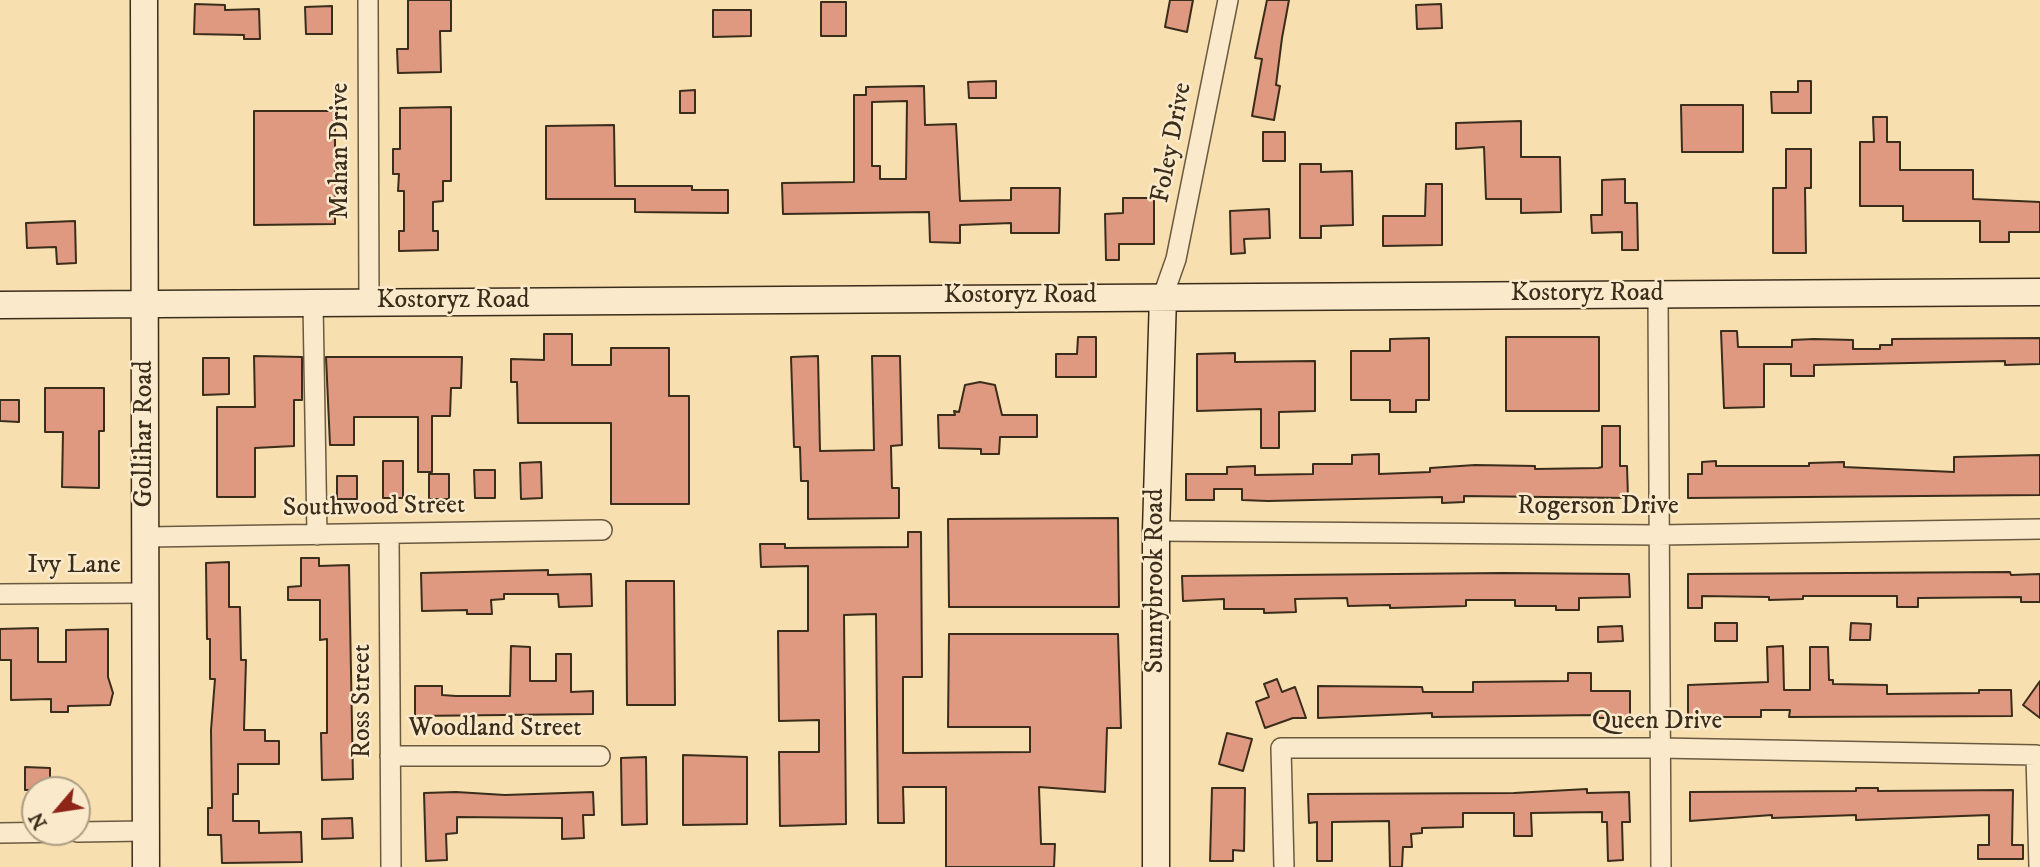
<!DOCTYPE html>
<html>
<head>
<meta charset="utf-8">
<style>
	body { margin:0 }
	#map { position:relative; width:2040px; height:867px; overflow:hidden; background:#f8dfaf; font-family:"IM FELL DW Pica",serif }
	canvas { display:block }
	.north { position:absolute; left:21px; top:776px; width:70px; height:70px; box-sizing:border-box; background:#faeacb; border:2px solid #ae9e85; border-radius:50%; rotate:241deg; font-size:19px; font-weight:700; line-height:28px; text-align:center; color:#3b2d1b }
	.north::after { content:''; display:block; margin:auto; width:24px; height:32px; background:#8f2418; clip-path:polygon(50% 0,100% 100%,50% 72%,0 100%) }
</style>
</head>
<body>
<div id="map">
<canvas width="2040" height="867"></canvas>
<div class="north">N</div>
</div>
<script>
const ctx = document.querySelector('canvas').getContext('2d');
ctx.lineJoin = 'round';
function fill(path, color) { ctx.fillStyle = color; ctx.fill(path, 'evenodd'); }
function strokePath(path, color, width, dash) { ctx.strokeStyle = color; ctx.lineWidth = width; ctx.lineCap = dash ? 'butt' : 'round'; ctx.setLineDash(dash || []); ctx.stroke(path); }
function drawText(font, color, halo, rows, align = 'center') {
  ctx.font = font + ' "IM FELL DW Pica",serif'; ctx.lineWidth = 5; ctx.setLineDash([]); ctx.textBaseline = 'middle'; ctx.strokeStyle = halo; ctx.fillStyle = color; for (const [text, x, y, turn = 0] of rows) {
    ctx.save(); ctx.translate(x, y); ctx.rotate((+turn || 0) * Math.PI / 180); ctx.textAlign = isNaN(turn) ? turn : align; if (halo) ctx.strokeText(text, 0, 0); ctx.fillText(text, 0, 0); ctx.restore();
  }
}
const building = new Path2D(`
	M408 0H451V31H440L441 72 398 73 397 49H408Z
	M1170 0H1193L1187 32 1165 27Z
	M1267 0H1289L1282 38 1276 85 1280 86 1274 120 1252 116 1262 59 1255 58Z
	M821 2H846V36H821Z
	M195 4 225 5V10L259 9 260 39H244V35L194 34Z
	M1441 4 1442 28 1417 29 1416 5Z
	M332 6V34H306L305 7Z
	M713 10H751V36L713 37Z
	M996 81V98H969L968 82Z
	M1798 81H1811V113H1772L1771 92H1798Z
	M924 86 925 125 956 124 960 201 1011 200V188H1060L1059 233H1011V223L960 225V243L930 242 929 212 783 214 782 183 854 182V95H866V87ZM907 101 906 179H880V166H872V102Z
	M695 90V113H680V91Z
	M1681 105H1743V152H1682Z
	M451 107V181H443V201L433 202V231H438V250L399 251V231H404V191H398L399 174H393V149H400V108Z
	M254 111H335V224L254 225Z
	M1873 117H1887V142H1900V170H1973V199L2040 202V232H2009V242H1980V221H1903V206H1860V142H1874Z
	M1521 121V157H1560L1561 212 1521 213V199H1486L1484 147 1456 149V123Z
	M614 125 615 186H692V190H728V213L635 212V199H546V126Z
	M1263 132H1285V161H1263Z
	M1786 149H1811V188H1805L1806 253H1773V188H1786Z
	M1300 164H1321V172L1352 171 1353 225 1321 226V238H1300Z
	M1625 179V203H1637L1638 250H1622V232L1592 233 1591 215H1602V180Z
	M1426 184H1442V245L1383 246V216H1425Z
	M1123 198H1154V244H1119V260H1106L1105 214 1123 213Z
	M1269 209 1270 238 1244 239 1245 253 1231 254 1230 211Z
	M75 221 76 263 57 264 56 247 27 248 26 223Z
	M1721 331H1737L1738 347H1792V340L1814 339 1853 340V349H1880V345H1892V339L2040 338V364L2005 365V361L1814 365V376H1791V364H1764V407L1724 408Z
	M544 334H572V365H611V348H669V396H689V504H611V423H518L517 382H511V359L544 360Z
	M1078 337H1096V377H1056V354H1077Z
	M1506 337H1599V411H1506Z
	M1429 338V400H1416V412H1390V400H1351V351H1390V339Z
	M1235 353V362L1315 361V411L1279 412V448H1261V409L1197 411V354Z
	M254 356 302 357V400H294V446L255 448V497H217V407H255Z
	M818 356 820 451 874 450 872 356H900L902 445 891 446 892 488H899V518L808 519V481H801L800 447H794L791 357Z
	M326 357H462L461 388H451L450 416H432V472H418V417H354V445H330Z
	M203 358H229V394L203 395Z
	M980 382 995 385 1002 415H1037V437H1000L999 454H981V449L939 448 938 415H955L954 411 959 412 965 385Z
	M45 388H104V431H99V488L62 487 63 432H45Z
	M0 400H19V422L0 421Z
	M1602 426H1620V466H1627L1628 498 1464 496V502L1442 503V497L1268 501 1242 500V489H1214V500H1186V474H1227V467L1255 466V475L1313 474V464H1352V455L1379 454V474L1430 472V468L1475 465 1535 466V469L1598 468 1602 467Z
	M2040 455V495L1688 498V474H1702V462L1716 461V466H1809V463L1844 462V467L1954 472V457Z
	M383 461H403V498H383Z
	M541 462 542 498 521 499 520 463Z
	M474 470H495V498H475Z
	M429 474H449V499H429Z
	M337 476H357V499H337Z
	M1118 518 1119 607H949L948 519Z
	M908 532H921L922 677H903V753L1030 752V727H948L949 634H1118L1121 728H1107L1105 792 1039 787 1041 844H1055L1054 867H946V787H903L904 823H878L876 614 844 615 846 824 780 826 779 752H819V720L779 721 778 631H808V566L761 567 760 544H785V548L908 547Z
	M301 558H319V566L349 565 353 779 322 780 321 733H327V639L320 640V600H288V587L301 586Z
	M229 562V607H240L241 660H246L244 730H265V741H279V764H238V794H233V821H259V833L301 832 302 862 222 863 221 835H208V808H212L211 730 215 679H210V639H207L206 563Z
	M548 570V575L591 574 592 606 559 607 558 594H504V599L491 600 492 614H467V610L422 611 421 573Z
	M2010 572 2011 575 2040 574V602H2021V597L1918 598V607H1897V596H1803V599L1769 600V597L1702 596V608H1688V574Z
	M1503 573 1629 574 1630 597 1579 598V610H1556V606H1515V600H1466V606L1390 608V605L1348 606 1347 598 1295 599 1296 612 1264 613V609H1224V599L1183 601 1182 576Z
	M626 581H674L675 705H627Z
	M1715 623H1737V641H1715Z
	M1851 623 1871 624 1870 640H1850Z
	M1622 626 1623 641 1598 642V627Z
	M38 628V662H66V630L108 629V677L113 693 110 705 68 706V712H51V699L11 700V660H0V629Z
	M511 646 530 647V681H556V654H571V692L593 691V714L415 716V686H442V695L456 696H510Z
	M1783 646 1784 690H1810V647H1828L1829 680H1833V684L1887 685V694L1979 693V690H2011L2012 716 1789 717 1790 710H1761V717H1688V685L1768 682 1767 647Z
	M1568 673H1591V691H1630V718H1599V715L1432 717V713L1318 718V686L1422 687 1423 692H1473V682L1568 681Z
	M1277 679 1282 692 1295 687 1306 718H1293L1265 728 1256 702 1269 697 1264 684Z
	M2040 681V718L2023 705Z
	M1227 733 1252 739 1243 771 1219 764Z
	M683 755 747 757V824L683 825Z
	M646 757 647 824 622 825 621 758Z
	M25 767 50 768V790H25Z
	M1212 788H1245L1244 851 1233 850V861H1210Z
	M1856 788H1878V791L2013 790 2012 845H2023V859H1978V845H1989V815L1856 820V815L1772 818V815L1690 821V792L1856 791Z
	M1587 789V793L1629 792 1630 822H1622L1623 860 1608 861 1607 822H1602V812L1531 813 1532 836H1514V813H1463V827L1422 828V833L1411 834 1412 847H1403L1402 867H1390L1389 821 1332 822V861H1317V822L1309 823 1308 794 1514 793Z
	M456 792 505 795 593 792 594 815H583L584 838 562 839V818L457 817V833L446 834 447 860 426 861 424 793Z
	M352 818 353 838 322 839V819Z`);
fill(building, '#de9980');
strokePath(building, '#3b2d1b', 2);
const street = new Path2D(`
	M368 0 369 302
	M1658 295 1661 867
	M1163 296 1176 259 1228 0
	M313 303 317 535
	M1156 531 1659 535 2040 529
	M389 534 391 867
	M147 537 602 530
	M0 594 148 593
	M390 756H600
	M77 832 146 831
	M0 833 67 832
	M1284 867 1281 748H1660L2036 755 2039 867`);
const secondary = new Path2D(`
	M144 0 146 867
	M0 305 2040 292
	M1156 867V531L1163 296`);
strokePath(street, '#6a5a40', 22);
strokePath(secondary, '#3b2d1b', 29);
strokePath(street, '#faeacb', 19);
strokePath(secondary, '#faeacb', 26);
drawText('26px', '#3b2d1b', '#faeacb', [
	["Foley Drive",1173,143,-79],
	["Mahan Drive",342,151,-90],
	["Kostoryz Road",1587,295],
	["Kostoryz Road",1020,297],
	["Kostoryz Road",453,302],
	["Gollihar Road",146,434,-90],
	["Southwood Street",374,508,-1],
	["Rogerson Drive",1598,508],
	["Ivy Lane",74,567],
	["Sunnybrook Road",1157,581,-90],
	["Ross Street",364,701,-90],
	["Queen Drive",1657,723],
	["Woodland Street",495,730]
]);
</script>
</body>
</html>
